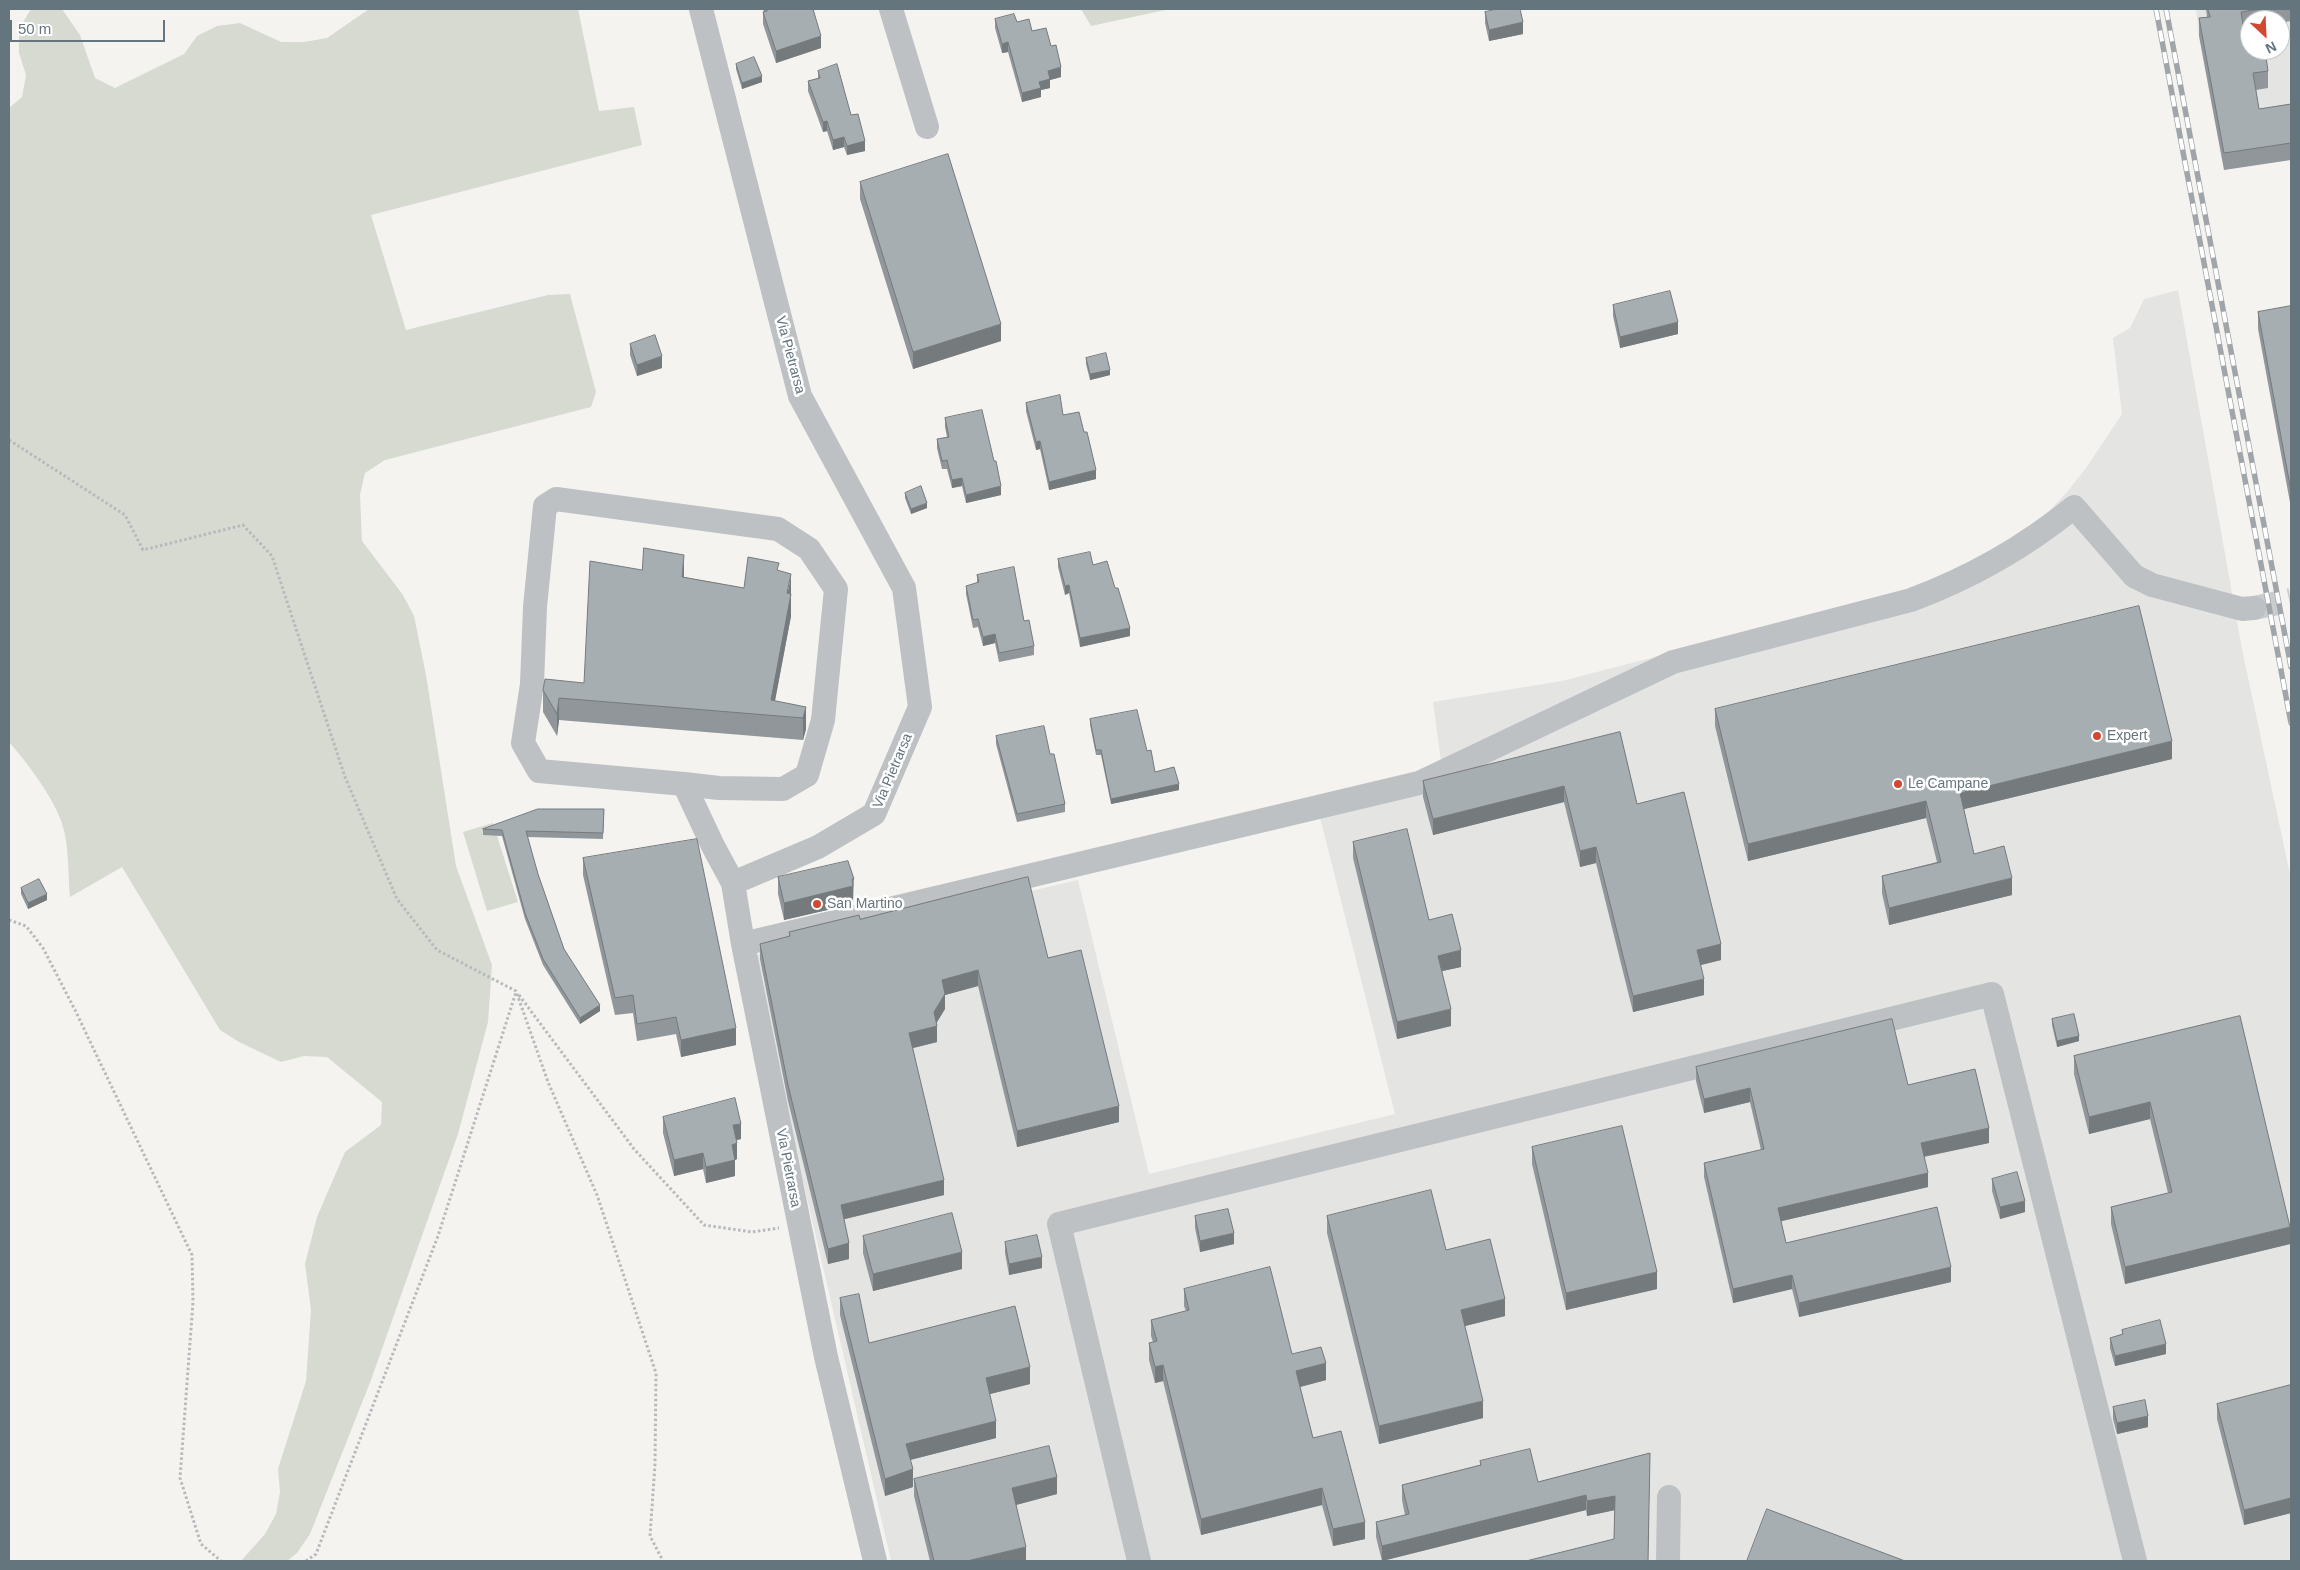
<!DOCTYPE html>
<html>
<head>
<meta charset="utf-8">
<style>
	body { margin:0 }
	#map { position:relative; width:2300px; height:1570px; overflow:hidden; background:#f4f3f0; font-family:Helvetica,sans-serif }
	canvas { display:block }
	.frame { position:absolute; inset:0; border:10px solid #65757e; pointer-events:none }
	.north { position:absolute; left:2240px; top:10px; width:50px; height:50px; box-sizing:border-box; background:#fff; border:1px solid #c1c8cb; border-radius:50%; rotate:155deg; font-size:14px; font-weight:700; line-height:20px; text-align:center; color:#65757e }
	.north::after { content:''; display:block; margin:auto; width:18px; height:22px; background:#d24931; clip-path:polygon(50% 0,100% 100%,50% 72%,0 100%) }
	.scale { position:absolute; left:10px; top:20px; width:155px; height:22px; box-sizing:border-box; border:2px solid #65757e; border-top:0; padding-left:6px; font-size:15px; line-height:18px; white-space:nowrap; color:#65757e; -webkit-text-stroke:4px #fff; paint-order:stroke }
</style>
</head>
<body>
<div id="map">
<canvas width="2300" height="1570"></canvas>
<div class="frame"></div>
<div class="north">N</div>
<div class="scale">50 m</div>
</div>
<script>
const ctx = document.querySelector('canvas').getContext('2d');
ctx.lineJoin = 'round';
function fill(path, color) { ctx.fillStyle = color; ctx.fill(path, 'evenodd'); }
function strokePath(path, color, width, dash) { ctx.strokeStyle = color; ctx.lineWidth = width; ctx.lineCap = dash ? 'butt' : 'round'; ctx.setLineDash(dash || []); ctx.stroke(path); }
function drawText(font, color, halo, rows, align = 'center') {
  ctx.font = font + ' Helvetica,sans-serif'; ctx.lineWidth = 5; ctx.setLineDash([]); ctx.textBaseline = 'middle'; ctx.strokeStyle = halo; ctx.fillStyle = color; for (const [text, x, y, turn = 0] of rows) {
    ctx.save(); ctx.translate(x, y); ctx.rotate((+turn || 0) * Math.PI / 180); ctx.textAlign = isNaN(turn) ? turn : align; if (halo) ctx.strokeText(text, 0, 0); ctx.fillText(text, 0, 0); ctx.restore();
  }
}
fill(new Path2D(`
	M2196 9H2291V158L2224 170 2199 36ZM2250 20H2280V50H2250Z
	M2178 290 2242 649 2291 879V1561H891L751 956 1078 880 1149 1174 1395 1114 1315 798 1442 769 1433 702 1562 681 1959 578 2033 528 2067 492 2086 468 2122 414 2113 338 2130 328 2144 299Z`), '#e4e5e3');
fill(new Path2D(`
	M31 9H62L80 35 95 78 115 88 184 54 197 36 217 26 240 23 281 42H304L327 38 369 9H578L599 111 634 107 642 145 371 215 406 330 548 295 570 294 596 392 591 407 385 460 365 473 360 495 362 541 403 595 414 616 426 675 456 866 492 965 488 1022 458 1134 371 1380 310 1534 297 1553 287 1561H241L265 1534 276 1514 280 1492 278 1469 306 1381 311 1310 305 1264 317 1217 345 1152 381 1125 382 1102 327 1057 304 1056 281 1062 239 1042 220 1030 122 867 70 897C68 877 69 855 65 835 60 805 29 765 9 742V108L22 97 26 75 19 53V29Z
	M1081 9H1170L1091 26Z
	M493 823 518 902 487 911 463 832Z`), '#d6dad1');
strokePath(new Path2D(`
	M2254 608 2291 600`), '#c9cdce', 24, [24, 12]);
strokePath(new Path2D(`
	M9 440 125 515 143 550 243 525 272 556 345 777 397 899 437 950 516 991 548 1082 597 1195 656 1373 655 1464 650 1536 663 1561
	M9 920 26 926 43 948 75 1010 192 1255 193 1302 180 1478 201 1544 221 1561
	M519 995 634 1149 704 1225 752 1232 779 1228
	M306 1561 316 1554 438 1236 516 992`), '#b7babc', 3, [2.5, 2.5]);
strokePath(new Path2D(`
	M701 9 800 396 904 588 920 707 874 814 818 847 733 883 743 944 826 1357 875 1561
	M891 9 927 127
	M684 784 719 788 783 789 807 775 823 720 836 589 809 549 778 529 556 499 545 506 535 607 532 684 523 743 539 771 684 784 713 846 733 883
	M743 944 1419 783 1673 662 1911 600C1970 578 2025 547 2074 507L2134 576 2152 585 2242 609 2254 608
	M1139 1561 1059 1224 1992 994 2135 1561
	M1668 1561 1669 1497`), '#bdc1c4', 24);
const rail = new Path2D(`
	M2156 9 2291 723
	M2166 9 2291 667`);
strokePath(rail, '#9fa5a9', 5.5);
strokePath(rail, '#fff', 4, [11]);
fill(new Path2D(`
	M763 9H813L821 48 776 63 763 24V12H764Z
	M2206 9H2291V21L2280 23V20H2250V27L2243 28 2246 44 2268 71V88L2256 90 2259 109 2291 104V160L2224 170 2199 36V18L2207 17Z
	M1485 12 1523 34 1489 41 1485 23Z
	M995 19 1017 22 1032 31 1061 77 1050 80V88L1041 90V97L1022 102 1008 52 1002 53 995 28Z
	M736 64 762 82 742 89 736 69Z
	M818 71 851 115 865 151 847 155 844 147 833 150 827 131 823 132 808 91V81L818 78Z
	M860 182 1001 341 913 369 860 199Z
	M1613 305 1678 334 1620 348 1613 316Z
	M2291 306V508L2258 329V312Z
	M630 344 662 368 637 376 630 355Z
	M1086 358 1110 375 1090 380 1086 364Z
	M1026 403 1063 415 1084 432 1096 479 1049 490 1040 449 1036 450 1026 411Z
	M945 418 1001 495 966 503 962 486 952 488 947 469H942L937 448V439L947 437 945 427Z
	M905 493 927 508 911 514 905 498Z
	M1058 559 1093 565 1130 636 1080 647 1069 593 1065 595 1058 567Z
	M779 571 791 594V616L775 701 806 707V729L803 740 559 720 557 736 543 712V690L584 683 684 577 744 588Z
	M977 575 1024 621 1034 646V655L999 662 995 643 983 646 978 627 973 628 966 594V586L977 583Z
	M1715 709 2172 759 1964 809 1974 854 2012 895 1889 925 1882 893V876L1937 862 1926 818 1748 861 1715 726Z
	M1090 719 1147 751 1155 772 1179 790 1111 804 1101 755H1096L1090 725Z
	M1620 732 1637 804 1721 960 1700 965 1704 995 1633 1012 1596 863 1580 867 1564 802 1433 835 1423 797V781Z
	M996 736 1050 754 1065 804V812L1017 822 996 744Z
	M604 809 603 839 527 837 538 874 564 949 600 1011 580 1024 543 965 525 919 502 836 483 835V829Z
	M1353 842 1429 920 1461 967 1442 971 1451 1026 1397 1039 1353 858Z
	M583 858 736 1045 681 1057 676 1034 637 1041 633 1013 615 1015 583 875Z
	M778 877 854 879 853 904 784 920 778 894Z
	M21 888 47 900 28 909 21 894Z
	M860 919 1048 958 1119 1122 1017 1147 978 986 945 995V1009L936 1023 937 1042 913 1048 944 1195 844 1219 849 1259 828 1264 788 1101 760 959V944L789 937V932Z
	M2240 1016 2290 1244 2125 1284 2111 1224V1207L2168 1193 2150 1119 2089 1134 2074 1074V1056Z
	M2052 1019 2079 1041 2057 1047 2052 1025Z
	M1696 1067 1908 1085 1989 1143 1924 1157 1928 1187 1781 1221 1786 1243 1951 1282 1799 1317 1792 1289 1733 1303 1704 1177V1163L1761 1150 1750 1102 1704 1113 1696 1081Z
	M663 1117 741 1139 736 1140 737 1159 735 1160V1176L706 1183 703 1169 674 1176 663 1133Z
	M1532 1147 1657 1289 1566 1310 1532 1164Z
	M1992 1179 2025 1212 2000 1219 1992 1191Z
	M1195 1216 1234 1244 1200 1252 1195 1228Z
	M1327 1216 1446 1250 1505 1316 1465 1326 1483 1418 1379 1444 1327 1233Z
	M863 1236 962 1269 873 1291 863 1253Z
	M1005 1242 1042 1268 1009 1275 1005 1253Z
	M1184 1289 1292 1354 1326 1380 1300 1387 1313 1438 1365 1539 1333 1546 1322 1505 1201 1535 1163 1381 1155 1383 1149 1360V1343L1153 1342 1151 1336V1320L1186 1311 1184 1306Z
	M840 1298 869 1343 1030 1384 990 1394 996 1438 910 1460 913 1487 885 1496 840 1315Z
	M2122 1330 2166 1354 2115 1366 2110 1348V1338L2122 1334Z
	M2291 1385V1513L2244 1525 2217 1419V1404Z
	M2113 1407 2148 1427 2117 1434 2113 1419Z
	M1650 1453 1648 1561 1614 1539 1615 1510 1587 1516 1586 1510 1382 1561 1376 1537V1522L1405 1515 1402 1500V1485L1480 1465V1461L1538 1482Z
	M914 1479 1057 1494 1016 1505 1026 1561H930L914 1496Z`), '#909699');
fill(new Path2D(`
	M1523 22V34L1489 41V30Z
	M821 36V48L776 63V51Z
	M1008 42V52L1002 53V44Z
	M1061 67V77L1050 80V88L1041 90V97L1022 102V93L1039 82 1048 71Z
	M762 76V82L742 89V83Z
	M827 121V131L823 132V122Z
	M844 137V147L833 150V140Z
	M865 141V151L847 155V146Z
	M1678 322V334L1620 348V337Z
	M1001 324V341L913 369V352Z
	M662 356V368L637 376V365Z
	M1110 370V375L1090 380V374Z
	M1040 441V449L1036 450V442Z
	M1096 470V479L1049 490V482Z
	M962 478V486L952 488V480Z
	M1001 486V495L966 503V495Z
	M927 503V508L911 514V509Z
	M684 555V577H682Z
	M791 574V616L772 716 771 700Z
	M1069 585V593L1065 595V586Z
	M1130 628V636L1080 647V638Z
	M995 634V643L983 646V637Z
	M559 698V720L557 736V714Z
	M806 707V729L803 740V718Z
	M2172 741V759L1960 810V793Z
	M1179 784V790L1111 804V799Z
	M1564 786V802L1433 835V819Z
	M1926 801V818L1748 861V844Z
	M1596 847V863L1580 867V851Z
	M2012 878V895L1889 925V908Z
	M853 886V904L784 920V903Z
	M47 894V900L28 909V903Z
	M1721 944V960L1697 966V950Z
	M1461 950V967L1438 972V956Z
	M978 970V986L945 995V1009L934 1027V1012L942 980Z
	M1704 979V995L1633 1012V996Z
	M600 1005V1011L580 1024V1018Z
	M1451 1009V1026L1397 1039V1022Z
	M937 1026V1042L909 1049V1033Z
	M736 1028V1045L681 1057V1040Z
	M2079 1036V1041L2057 1047V1041Z
	M1750 1088V1102L1704 1113V1099Z
	M2150 1102V1119L2089 1134V1117Z
	M1119 1106V1122L1017 1147V1131Z
	M741 1124V1139L733 1141V1125Z
	M1989 1128V1143L1921 1157V1143Z
	M737 1143V1159L732 1161V1145Z
	M703 1153V1169L674 1176V1160Z
	M735 1160V1176L706 1183V1167Z
	M1928 1173V1187L1778 1222V1208Z
	M944 1180V1195L841 1220V1205Z
	M2025 1201V1212L2000 1219V1207Z
	M2290 1227V1244L2125 1284V1267Z
	M1234 1233V1244L1200 1252V1241Z
	M849 1243V1259L828 1264V1249Z
	M962 1252V1269L873 1291V1274Z
	M1042 1257V1268L1009 1275V1264Z
	M1951 1267V1282L1799 1317V1303Z
	M1657 1272V1289L1566 1310V1293Z
	M1792 1275V1289L1733 1303V1289Z
	M1505 1299V1316L1461 1327V1310Z
	M2166 1344V1354L2115 1366V1356Z
	M1326 1363V1380L1296 1388V1371Z
	M1163 1365V1381L1155 1383V1367Z
	M1030 1367V1384L986 1395V1378Z
	M1483 1401V1418L1379 1444V1426Z
	M2148 1416V1427L2117 1434V1423Z
	M996 1421V1438L906 1461V1444Z
	M913 1469V1487L885 1496V1479Z
	M1057 1477V1494L1012 1506V1488Z
	M1322 1488V1505L1201 1535V1519Z
	M1586 1495V1510L1382 1561V1546Z
	M1615 1496V1510L1587 1516V1501Z
	M2291 1498V1513L2244 1525V1510Z
	M1365 1522V1539L1333 1546V1529Z
	M1026 1547V1561H967Z`), '#757a7d');
const building = new Path2D(`
	M766 9H813L821 36 776 51 763 12 767 11Z
	M1498 9H1520L1523 22 1489 30 1485 12Z
	M2208 9H2260L2241 12 2246 44H2250V50H2265L2268 71 2253 73 2259 109 2291 104V143L2224 153 2199 18 2210 17Z
	M1014 14 1017 22 1029 19 1032 31 1046 28 1051 46 1056 45 1061 67 1048 71 1050 79 1039 82 1041 88 1022 93 1008 42 1002 44 995 19Z
	M754 57 762 76 742 83 736 64Z
	M837 64 851 115 858 114 865 141 847 146 844 137 833 140 827 121 823 122 808 81 820 78 818 71Z
	M948 154 1001 324 913 352 860 182Z
	M1670 291 1678 322 1620 337 1613 305Z
	M2291 306V491L2258 312Z
	M655 335 662 356 637 365 630 344Z
	M1106 353 1110 370 1090 374 1086 358Z
	M1060 395 1063 415 1079 412 1084 432H1087L1096 470 1049 482 1040 441 1036 442 1026 403Z
	M982 410 994 461H996L1001 486 966 495 962 478 952 480 947 460 942 461 937 439 949 437 945 418Z
	M921 486 927 503 911 509 905 493Z
	M644 548 684 555 682 577 744 588 748 557 779 563 777 570 791 574 787 593 791 594 771 700 806 707 803 718 559 698 557 714 543 690 545 679 584 683 590 561 642 570Z
	M1090 552 1093 565 1107 561 1115 588H1118L1130 628 1080 638 1069 585 1065 586 1058 559Z
	M1014 567 1024 621 1029 620 1034 646 999 653 995 634 983 637 978 619 973 620 966 586 979 582 977 575Z
	M2139 606 2172 741 1960 793 1974 854 2004 846 2012 878 1889 908 1882 876 1941 862 1926 801 1748 844 1715 709Z
	M1137 710 1147 751 1151 750 1155 772 1174 767 1179 784 1111 799 1101 750H1096L1090 719Z
	M1044 726 1050 754H1054L1065 804 1017 814 996 736Z
	M1620 732 1637 804 1684 792 1721 944 1697 950 1704 979 1633 996 1596 847 1580 851 1564 786 1433 819 1423 781Z
	M538 809H604L603 833 526 831 538 874 564 949 600 1005 580 1018 543 959 525 913 502 830 483 829Z
	M1407 829 1429 920 1452 914 1461 950 1438 956 1451 1009 1397 1022 1353 842Z
	M697 839 736 1028 681 1040 676 1017 637 1024 633 995 615 998 583 858Z
	M848 861 854 879H852L853 886 784 903 778 877Z
	M1028 877 1048 958 1081 950 1119 1106 1017 1131 978 970 942 980 945 994 934 1012 937 1026 909 1033 944 1180 841 1205 849 1243 828 1249 788 1085 760 944 790 936 789 932 859 915 860 919Z
	M39 879 47 894 28 903 21 888Z
	M2074 1014 2079 1036 2057 1041 2052 1019Z
	M2240 1016 2290 1227 2125 1267 2111 1207 2172 1192 2150 1102 2089 1117 2074 1056Z
	M1892 1019 1908 1085 1975 1069 1989 1128 1921 1143 1928 1173 1778 1208 1786 1243 1937 1207 1951 1267 1799 1303 1792 1275 1733 1289 1704 1163 1764 1149 1750 1088 1704 1099 1696 1067Z
	M735 1098 741 1124 733 1125 737 1143 732 1145 735 1160 706 1167 703 1153 674 1160 663 1117Z
	M1622 1126 1657 1272 1566 1293 1532 1147Z
	M2017 1172 2025 1201 2000 1207 1992 1179Z
	M1431 1190 1446 1250 1490 1239 1505 1299 1461 1310 1483 1401 1379 1426 1327 1216Z
	M1228 1209 1234 1233 1200 1241 1195 1216Z
	M952 1213 962 1252 873 1274 863 1236Z
	M1037 1235 1042 1257 1009 1264 1005 1242Z
	M1270 1267 1292 1354 1321 1347 1326 1363 1296 1371 1313 1438 1341 1431 1365 1522 1333 1529 1322 1488 1201 1519 1163 1365 1155 1367 1149 1343 1157 1341 1151 1320 1189 1310 1184 1289Z
	M859 1294 869 1343 1015 1306 1030 1367 986 1378 996 1421 906 1444 913 1469 885 1479 840 1298Z
	M2160 1320 2166 1344 2115 1356 2110 1338 2123 1334 2122 1330Z
	M2291 1385V1498L2244 1510 2217 1404Z
	M2145 1400 2148 1416 2117 1423 2113 1407Z
	M1049 1446 1057 1477 1012 1488 1026 1547 967 1561H934L914 1479Z
	M1530 1449 1538 1482 1650 1453 1648 1561H1526L1614 1539 1615 1496 1587 1501 1586 1495 1382 1546 1376 1522 1409 1514 1402 1485 1481 1465 1480 1461Z
	M1767 1509 1905 1561H1747Z`);
fill(building, '#a7aeb2');
strokePath(building, '#757a7d', 1);
for (const [x, y, r, color] of [
	[2097,736,5,"#d24931"],
	[1898,784,5,"#d24931"],
	[817,904,5,"#d24931"]
]) { const dot = new Path2D(); dot.arc(x, y, r, 0, 2 * Math.PI); ctx.fillStyle = color; ctx.fill(dot); strokePath(dot, '#fff', 2); }
drawText('14px', '#65757e', '#fff', [
	["Via Pietrarsa",790,355,75],
	["Via Pietrarsa",893,771,-67],
	["Via Pietrarsa",788,1168,79]
]);
drawText('14px', '#65757e', '#fff', [
	["Expert",2107,736],
	["Le Campane",1908,784],
	["San Martino",827,904]
], 'left');
</script>
</body>
</html>
